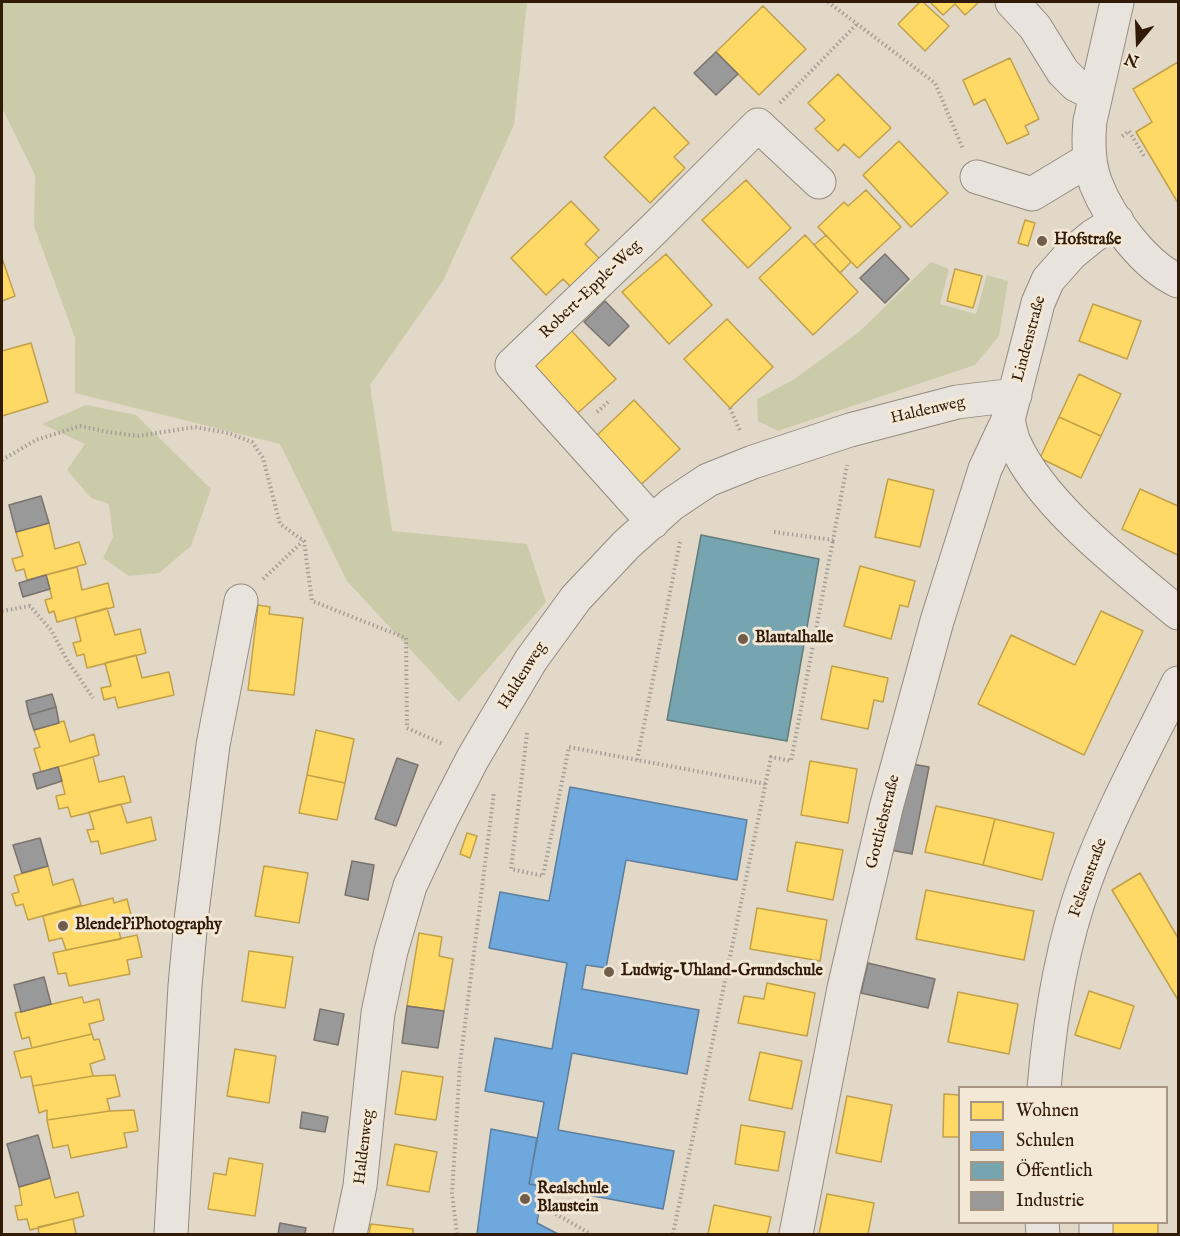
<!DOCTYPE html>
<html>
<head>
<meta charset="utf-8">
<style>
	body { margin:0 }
	#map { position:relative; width:1180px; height:1236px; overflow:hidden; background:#e2d8c8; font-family:"IM FELL English",serif }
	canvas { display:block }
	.frame { position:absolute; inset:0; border:3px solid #321b06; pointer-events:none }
	.legend { position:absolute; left:958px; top:1086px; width:210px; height:138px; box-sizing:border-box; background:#f3e7d5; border:2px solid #a69582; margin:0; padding:8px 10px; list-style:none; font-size:18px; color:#321b06 }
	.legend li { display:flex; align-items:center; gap:12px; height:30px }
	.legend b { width:30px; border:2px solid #a69582 }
	.north { position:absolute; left:1108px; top:12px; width:60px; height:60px; -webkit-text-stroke:4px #f3e7d5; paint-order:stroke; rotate:199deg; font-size:16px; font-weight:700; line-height:24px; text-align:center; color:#321b06 }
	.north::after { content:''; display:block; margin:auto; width:21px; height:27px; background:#321b06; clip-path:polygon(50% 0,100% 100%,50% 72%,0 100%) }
</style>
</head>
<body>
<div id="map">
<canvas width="1180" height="1236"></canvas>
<div class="frame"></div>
<ul class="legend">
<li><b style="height:16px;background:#ffd966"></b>Wohnen</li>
<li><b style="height:16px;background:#6fa8dc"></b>Schulen</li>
<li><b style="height:16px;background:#76a5af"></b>Öffentlich</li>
<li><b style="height:16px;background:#999"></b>Industrie</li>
</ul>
<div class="north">N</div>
</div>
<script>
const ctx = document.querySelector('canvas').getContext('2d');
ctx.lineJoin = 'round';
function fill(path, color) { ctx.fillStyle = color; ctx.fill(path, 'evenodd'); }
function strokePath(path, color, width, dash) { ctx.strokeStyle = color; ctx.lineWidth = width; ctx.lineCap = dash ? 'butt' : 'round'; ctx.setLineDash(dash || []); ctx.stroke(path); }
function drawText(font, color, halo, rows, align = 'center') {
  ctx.font = font + ' "IM FELL English",serif'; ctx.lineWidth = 6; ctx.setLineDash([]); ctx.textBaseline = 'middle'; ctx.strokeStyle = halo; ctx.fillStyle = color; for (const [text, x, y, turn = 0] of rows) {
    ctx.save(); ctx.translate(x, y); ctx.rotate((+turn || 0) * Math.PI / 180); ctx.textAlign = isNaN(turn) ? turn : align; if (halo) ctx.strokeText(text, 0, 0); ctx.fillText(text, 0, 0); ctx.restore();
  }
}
fill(new Path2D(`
	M2 2H527L514 125 443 281 370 385 392 531 527 544 546 602 459 702 347 581 280 444 75 393V338L34 226 35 175 2 108Z
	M931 262 949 269 940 304 976 314 987 275 1008 281 999 336 975 365 778 431 758 421 757 399 793 380 859 332Z
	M86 405 136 415 211 489 191 546 159 573 129 576 103 558 113 537 109 504 91 498 67 470 85 444 42 424Z`), '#cbcbaa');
const homes = new Path2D(`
	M920 2H923L949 26 925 51 898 24Z
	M930 2H979L965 15 955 4 943 15Z
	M763 6 806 49 759 95 716 52Z
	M1010 58 1039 119 1025 126 1029 134 1007 144 985 99 974 105 963 80Z
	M1178 62V203L1136 132 1152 122 1133 89Z
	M838 74 891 128 859 158 844 144 838 151 815 129 825 120 808 103Z
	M654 107 689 143 674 157 685 168 650 203 604 157Z
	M899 141 948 193 911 227 863 175Z
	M746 180 791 228 748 268 702 220Z
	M866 190 901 227 857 268 818 227 844 202 848 206Z
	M571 201 599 230 585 244 604 263 575 291 563 279 546 295 511 258Z
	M1025 220 1035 223 1028 246 1018 243Z
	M805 235 858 292 813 335 759 278Z
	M826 235 851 262 840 273 814 245Z
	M666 254 712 305 669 344 622 292Z
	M2 258 15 296 2 301Z
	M955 269 982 276 973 308 947 301Z
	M1093 304 1141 321 1127 359 1079 341Z
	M727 319 773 367 730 408 684 359Z
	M569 328 616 379 572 418 526 367Z
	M31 343 48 402 2 416V351Z
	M1079 374 1121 394 1101 436 1059 417Z
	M634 400 680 449 636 489 591 441Z
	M1059 417 1101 436 1081 478 1040 458Z
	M888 479 934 490 920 547 875 537Z
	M1140 489 1178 506V555L1122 529Z
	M49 523 55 549 79 542 86 564 27 580 24 569 16 571 12 559 23 556 16 532Z
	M860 566 915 581 908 607 900 605 891 639 844 626Z
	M77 567 82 590 108 583 114 607 57 622 54 611 49 613 45 600 52 598 46 575Z
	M258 605 270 607 269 614 303 618 294 695 248 690Z
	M107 608 115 635 140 629 146 653 87 668 84 654 77 656 73 643 81 641 75 617Z
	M1101 611 1143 631 1084 755 978 704 1011 635 1075 665Z
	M136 655 142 678 169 672 174 695 118 708 115 697 104 700 101 688 111 686 105 663Z
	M832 666 888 678 883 702 874 700 868 729 821 719Z
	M64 721 70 742 94 734 99 755 41 772 34 749 40 747 34 730Z
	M316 730 354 739 345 783 307 775Z
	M93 757 99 782 124 776 131 802 71 817 68 807 59 809 56 796 65 794 58 767Z
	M810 761 857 769 848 823 801 815Z
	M307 775 345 783 337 820 299 813Z
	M121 804 127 823 151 817 156 840 101 854 98 841 91 842 87 830 94 829 89 812Z
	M936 806 995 819 983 865 925 852Z
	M995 819 1054 833 1042 880 983 865Z
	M467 833 477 836 470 858 460 854Z
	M796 842 843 850 833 900 787 891Z
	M48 866 53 885 73 879 81 905 28 920 23 904 16 906 12 894 19 892 14 876Z
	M264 866 308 873 299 923 255 916Z
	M1140 873 1178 938V1000L1112 890Z
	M926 890 1034 911 1024 960 916 939Z
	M113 898 114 903 127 899 132 919 117 924 121 939 66 950 62 938 49 941 43 916Z
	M757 908 827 920 820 961 750 949Z
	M419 933 442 937 439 956 453 959 444 1011 407 1006Z
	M137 935 142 957 127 960 130 974 69 986 66 973 58 974 53 953Z
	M249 951 293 957 285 1008 242 1001Z
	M767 983 815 993 807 1036 738 1023 744 996 764 999Z
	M1089 991 1134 1006 1120 1049 1075 1035Z
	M958 992 1018 1004 1009 1054 948 1042Z
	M82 997 84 1003 99 999 104 1020 89 1024 92 1034 32 1048 29 1037 22 1039 15 1013Z
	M92 1034 94 1040 99 1039 105 1059 90 1064 93 1076 33 1086 31 1076 21 1078 14 1052Z
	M235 1049 276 1056 269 1103 227 1096Z
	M760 1052 802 1061 792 1109 749 1100Z
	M402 1071 443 1077 436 1120 395 1114Z
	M115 1075 120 1096 107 1099 110 1111 47 1120V1110L39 1113 33 1086 93 1076Z
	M944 1094 960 1095V1137H943Z
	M847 1096 892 1105 881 1162 836 1153Z
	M134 1110 138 1131 124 1133 127 1147 71 1158 68 1145 53 1148 47 1120 110 1111Z
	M741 1125 785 1132 778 1171 735 1164Z
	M395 1144 437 1152 429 1192 387 1185Z
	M229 1158 263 1164 255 1216 208 1209 214 1173 226 1175Z
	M50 1178 55 1198 78 1192 84 1216 30 1230 27 1219 18 1220 15 1206 22 1205 19 1187Z
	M827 1194 874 1203 868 1234H819Z
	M714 1205 771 1217 767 1234H708Z
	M73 1219 76 1234H39L38 1227Z
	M1106 1222H1158V1234H1106Z
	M371 1224 413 1229V1234H369Z`);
fill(homes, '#ffd966');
strokePath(homes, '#c2a049', 1.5);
const schools = new Path2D(`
	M570 787 747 820 737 880 626 860 606 968 586 965 582 989 699 1010 687 1074 572 1053 558 1130 674 1151 663 1209 529 1184 544 1102 485 1091 495 1038 552 1049 567 963 489 948 500 892 549 901Z
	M491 1129 537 1138 529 1184 543 1187 537 1223 558 1234H477Z`);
fill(schools, '#6fa8dc');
strokePath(schools, '#5d7e9c', 1.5);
const public = new Path2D(`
	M701 535 819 559 787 741 667 720Z`);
fill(public, '#76a5af');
strokePath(public, '#627c7c', 1.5);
const industry = new Path2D(`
	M716 52 738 74 716 95 694 73Z
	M885 254 909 279 885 303 860 278Z
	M605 301 629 326 609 346 584 322Z
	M41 496 49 523 16 532 9 505Z
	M46 575 50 589 23 597 19 583Z
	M52 694 56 707 29 715 26 701Z
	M56 707 59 723 34 730 29 715Z
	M397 758 418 765 396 826 375 819Z
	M907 763 929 767 912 854 890 850Z
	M58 767 62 781 37 789 33 774Z
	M40 838 48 866 22 873 13 845Z
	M352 861 374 865 368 900 345 895Z
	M868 963 935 979 928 1008 861 993Z
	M44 977 51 1004 21 1012 14 985Z
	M407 1006 444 1011 438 1048 402 1043Z
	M320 1009 344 1014 338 1045 314 1040Z
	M302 1112 328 1117 325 1132 300 1128Z
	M38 1135 50 1178 19 1187 7 1144Z
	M280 1223 306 1228 305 1234H278Z`);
fill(industry, '#999');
strokePath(industry, '#7a736d', 1.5);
const minor = new Path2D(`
	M1012 2 1035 27 1063 72 1076 85 1095 94
	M1117 2 1090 121C1088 142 1088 164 1096 184 1110 219 1144 265 1178 281
	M977 177 1032 194 1090 159
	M1008 420C1010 427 1011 435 1014 442 1042 506 1126 569 1178 613
	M653 522 512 365 654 229 758 125 819 182
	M1044 1088C1050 1018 1061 948 1085 882 1110 813 1146 748 1178 683
	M1042 1222 1043 1234
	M1096 1222V1234
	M171 1234 185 986 191 920 213 745 241 601
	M350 1234 360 1186 378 1013 391 951 410 886 441 820 473 758 531 660 576 598 627 544 672 504 708 480 753 462 850 430 957 402 1015 395
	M796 1234 844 988 886 808 937 621 985 469 1008 420 1038 303 1048 280 1071 254 1093 236 1117 221`);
strokePath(minor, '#938a7f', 35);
strokePath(new Path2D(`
	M828 2 935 83 963 149
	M780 103 858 23
	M1122 136 1129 131 1144 156
	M730 408 740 431
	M597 412 608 402
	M2 460 36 440 80 426 108 432 138 436 195 427 228 433 252 442 263 458 280 524 304 541 312 601 406 638 407 728 443 744
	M774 532 833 540 847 465
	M680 542 637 760 766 784
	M263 579 303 541
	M2 611 30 606 51 630 67 660 93 698
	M527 733 511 869 543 876 569 747 637 760
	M540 1205 591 1234
	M457 1234 452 1193 460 1064 494 792
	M673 1234 771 757 791 761 833 540`), '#a59e97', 4, [1.5, 3]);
strokePath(minor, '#e8e3dc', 33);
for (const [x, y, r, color] of [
	[1042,241,6,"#705d4a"],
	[743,639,6,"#705d4a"],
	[63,926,6,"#705d4a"],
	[609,972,6,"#705d4a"],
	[525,1199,6,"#705d4a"]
]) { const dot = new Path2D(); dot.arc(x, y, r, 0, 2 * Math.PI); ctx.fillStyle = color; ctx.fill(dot); strokePath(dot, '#f3e7d5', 2); }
drawText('bold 16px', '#321b06', '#f3e7d5', [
	["Hofstraße",1054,241],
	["Blautalhalle",755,639],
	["BlendePiPhotography",75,926],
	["Ludwig-Uhland-Grundschule",621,972],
	["Realschule",537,1190],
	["Blaustein",537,1208]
], 'left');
drawText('16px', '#321b06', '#f3e7d5', [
	["Robert-Epple-Weg",591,290,-44],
	["Lindenstraße",1030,339,-75],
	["Haldenweg",928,411,-13],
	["Haldenweg",523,676,-58],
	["Gottliebstraße",884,822,-76],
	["Felsenstraße",1089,878,-70],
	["Haldenweg",365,1147,-83]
]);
</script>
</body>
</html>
